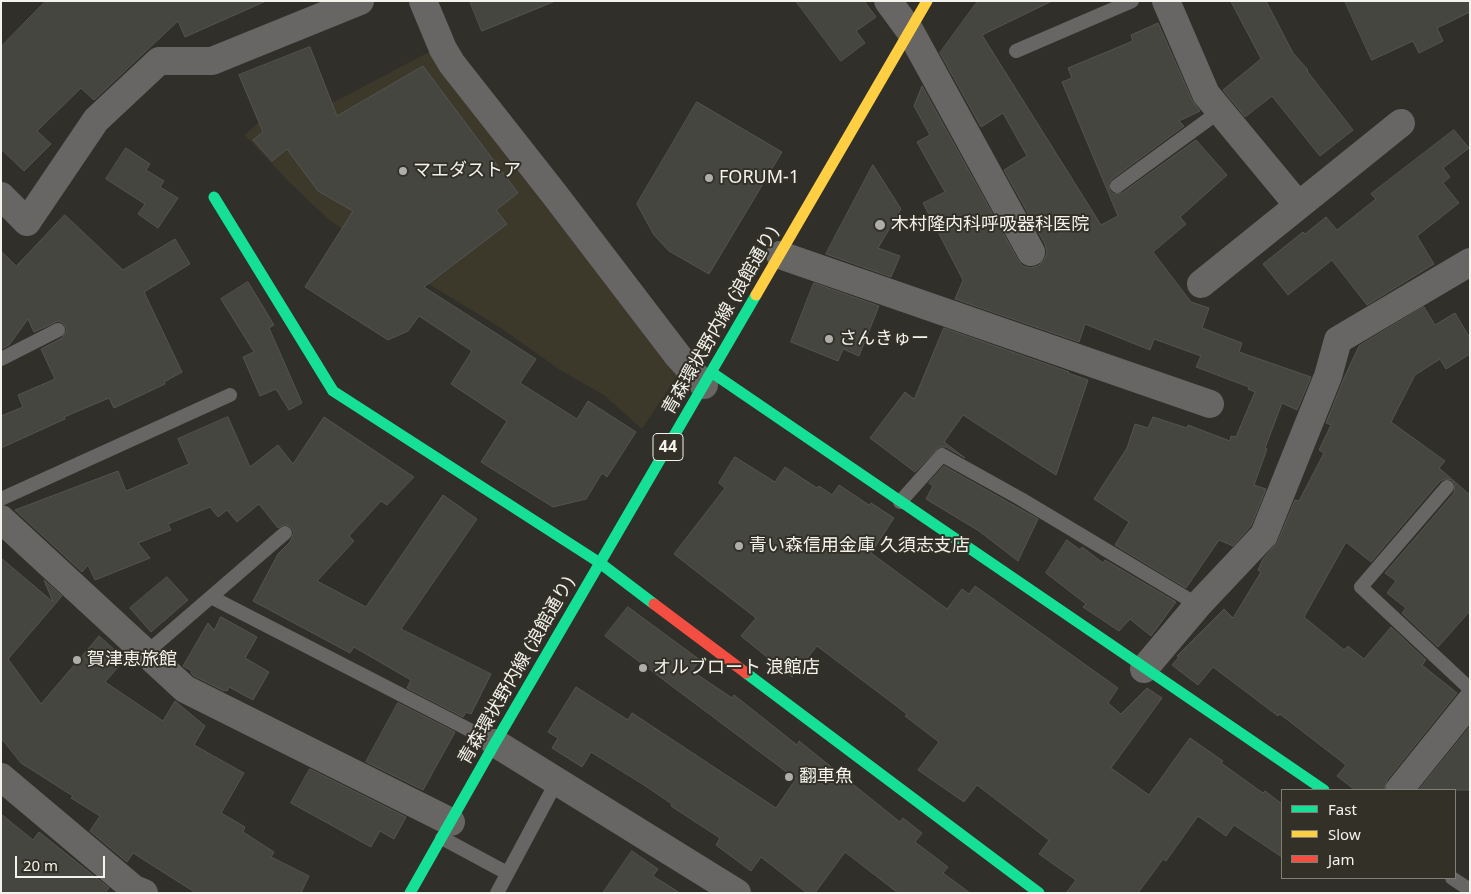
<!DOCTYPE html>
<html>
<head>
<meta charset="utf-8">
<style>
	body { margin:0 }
	#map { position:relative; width:1471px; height:894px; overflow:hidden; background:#302f2a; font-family:"Noto Sans",sans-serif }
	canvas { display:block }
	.frame { position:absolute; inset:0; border:2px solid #f3f3ec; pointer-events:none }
	.legend { position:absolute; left:1281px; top:789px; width:175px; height:90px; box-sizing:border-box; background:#333127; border:1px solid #807f76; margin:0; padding:6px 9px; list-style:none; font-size:15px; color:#f3f3ec }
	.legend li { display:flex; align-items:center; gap:10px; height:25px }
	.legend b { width:25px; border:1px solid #807f76 }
	.scale { position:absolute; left:15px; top:856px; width:90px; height:22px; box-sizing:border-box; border:2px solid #f3f3ec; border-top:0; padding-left:6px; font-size:15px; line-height:18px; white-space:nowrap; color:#f3f3ec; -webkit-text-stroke:4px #333127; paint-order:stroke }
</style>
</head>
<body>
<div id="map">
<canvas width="1471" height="894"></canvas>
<div class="frame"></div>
<ul class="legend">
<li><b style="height:6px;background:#16e098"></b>Fast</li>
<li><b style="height:6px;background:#ffcf43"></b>Slow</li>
<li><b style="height:6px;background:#f24e42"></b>Jam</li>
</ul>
<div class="scale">20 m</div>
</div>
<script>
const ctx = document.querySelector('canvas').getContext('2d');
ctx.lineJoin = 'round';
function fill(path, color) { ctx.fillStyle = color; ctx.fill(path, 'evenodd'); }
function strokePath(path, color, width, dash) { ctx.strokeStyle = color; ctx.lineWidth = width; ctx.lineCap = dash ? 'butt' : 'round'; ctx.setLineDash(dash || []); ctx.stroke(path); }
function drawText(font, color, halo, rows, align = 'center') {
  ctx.font = font + ' "Noto Sans","Noto Sans JP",sans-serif'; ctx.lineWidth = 4; ctx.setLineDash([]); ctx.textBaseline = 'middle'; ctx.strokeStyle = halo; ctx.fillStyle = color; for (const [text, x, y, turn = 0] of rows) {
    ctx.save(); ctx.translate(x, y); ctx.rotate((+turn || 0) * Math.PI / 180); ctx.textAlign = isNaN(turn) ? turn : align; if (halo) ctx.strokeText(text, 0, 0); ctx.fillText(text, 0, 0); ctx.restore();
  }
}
fill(new Path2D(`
	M429 52 677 376 642 429 604 395 560 370 501 328 386 258 328 219 288 181 245 135 260 121 336 101Z`), '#3c392b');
const building = new Path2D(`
	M46 1H266L185 37 178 21 94 100 81 88 37 131 51 144 24 171 1 149V47Z
	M470 1H553V2L482 31Z
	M796 1H864L876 17 856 31 865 43 841 61Z
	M978 1H1052L982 35 1101 225 1118 216 1062 82 1072 78 1068 68 1133 41 1131 35 1158 23 1192 100 1200 111 1179 121 1184 126 1112 179 1109 183 1110 191 1114 194 1122 193 1196 140 1227 175 1180 217 1186 224 1153 252 1191 302 1209 308 1202 328 1242 343 1239 352 1311 377 1297 410 1282 403 1265 448 1267 449 1254 485 1266 489 1251 526 1233 546 1219 540 1186 588 1115 545 1129 522 1094 499 1127 448 1135 424 1148 428 1153 417 1187 428 1188 425 1230 441 1231 436 1236 437 1255 392 1248 389 1249 387 1196 367 1201 356 1154 339 1150 350 1085 324 1079 342 955 299 963 280 923 203 945 192 917 142 930 135 914 106 922 86 1018 260 1023 266 1030 268 1038 266 1044 260 1047 253 1045 244 1004 170 1027 156 1003 113 981 127 940 53Z
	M1231 1H1266L1293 53 1308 70 1307 71 1353 130 1320 156 1272 96 1245 117 1223 90 1261 59Z
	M1345 1H1470V12L1437 28 1443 41 1419 53 1413 41 1372 60Z
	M310 47 337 116 423 66 518 193 496 210 507 224 424 287 536 359 520 383 577 419 588 401 636 432 607 477 602 473 586 499 553 507 481 462 507 421 451 384 472 351 419 316 408 331 388 340 305 287 353 211 318 191 287 149 272 161 253 140 263 132 239 75Z
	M697 102 782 152 709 274 669 251 654 235 637 204Z
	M1454 130 1469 148 1443 168 1450 177 1443 183 1459 203 1417 236 1434 264 1367 305 1332 260 1288 295 1263 264 1303 232 1305 234 1326 217 1337 230 1376 199 1371 194Z
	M126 148 150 164 146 170 164 181 160 187 178 198 158 228 138 214 145 204 106 179Z
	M873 165 901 209 878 248 900 256 891 277 826 254Z
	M65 215 123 270 175 239 190 264 144 292 182 372 164 382 165 384 114 408 109 398 64 417 65 419 1 448V416L23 407 18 395 55 379 41 349 62 338 67 330 63 323 58 321 34 332 28 319 9 345 1 349V251L16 266Z
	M248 282 274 325 269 328 302 403 289 410 276 389 260 396 243 357 254 352 221 299Z
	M814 283 879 306 859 356 843 349 838 361 791 342Z
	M1424 307 1435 325 1455 313 1470 338V354L1446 369 1440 359 1415 375 1391 422 1445 461 1439 468 1470 495V611L1438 647 1402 613 1406 608 1387 593 1396 581 1385 573 1454 493 1455 485 1452 480 1445 479 1440 481 1371 562 1346 542 1304 617 1344 650 1348 646 1364 659 1391 627 1426 660 1422 665 1457 693 1387 780 1384 790H1355L1337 776 1346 765 1280 714 1278 716 1213 667 1198 685 1172 665 1179 657 1177 656 1224 609 1233 618 1261 572 1258 570 1263 559 1278 541 1295 500 1299 501 1324 453 1319 450 1331 425 1326 423 1344 378 1359 346Z
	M944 328 1069 372 1068 373 1088 380 1056 475 963 415 944 442 965 458 946 447H939L915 472 870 438 905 392 914 399Z
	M228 417 250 467 278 445 293 464 324 417 414 477 387 505 381 501 349 536 354 541 317 581 366 607 443 495 477 519 401 629 491 674 471 714 466 712 463 717 407 688 411 680 354 647 350 653 253 601 278 554 290 542 294 532 291 527 287 525H283L278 528 259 504 237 522 227 510 218 517 210 507 168 524 171 530 138 543 150 558 95 580 88 565 82 572 16 511 15 510 118 471 126 491 189 464 178 439Z
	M735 457 775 482 785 467 817 488 819 486 832 495 839 485 869 505 871 503 894 518 871 553 947 609 962 589 969 594 975 586 1118 688 1108 703 1121 714 1147 688 1162 698 1111 768 1149 795 1190 738 1223 761 1221 763 1263 793 1265 791 1282 804V857L1234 825 1226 836 1198 816 1166 861 1163 859 1138 893H1066L1076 880 1039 854 1049 840 977 785 964 802 918 770 939 742 905 716 907 714 817 646 792 677 741 636 756 618 674 554 725 488 719 483Z
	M944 466 1038 519 1018 561 979 531 926 499 933 486 929 483Z
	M1067 540 1080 550 1082 547 1103 563 1105 560 1176 602 1151 636 1130 619 1119 631 1083 607 1086 604 1046 573Z
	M1 558 53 602 44 580 62 596 8 659 41 704 99 636 125 659 105 682 163 721 175 701 205 726 194 745 244 773 221 813 245 827 243 832 274 852 271 857 309 876 301 893H196L133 853 127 862 90 831 100 816 71 798 73 796 21 763 1 738Z
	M167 577 188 600 151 632 130 608Z
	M628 607 700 660 692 671 732 698 734 695 797 745 799 741 900 822 903 818 922 833 915 842 948 867 943 873 970 893H898L845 852 815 893H807L761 857 751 871 716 845 720 838 671 806 672 804 644 785 591 752 582 767 552 748 558 738 548 732 576 687 628 720 632 713 776 808 796 779 605 636Z
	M221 617 257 637 245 658 269 672 253 700 229 687 227 691 225 690 224 691 194 676 191 673 192 671 183 666 208 623 214 630Z
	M398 703 455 732 423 790 366 762Z
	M1470 727V790H1419Z
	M310 769 406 817 394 839 380 831 371 847 291 803Z
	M1 814 33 840 39 832 109 888 105 893H1Z
	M632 851 658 869 653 876 680 893H603Z`);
fill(building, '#464641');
strokePath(building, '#545450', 1);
strokePath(new Path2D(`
	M1016 51 1132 1
	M1117 186 1220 111
	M1 359 58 330
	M1447 487 1361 587 1470 689
	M1 499 230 395
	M900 502 942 455 1021 499 1198 605
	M211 597 495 743
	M146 653 285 533
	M442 838 507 873
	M1452 878 1470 890
	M497 893 557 781`), '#676664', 14);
strokePath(new Path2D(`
	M423 1 443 49 452 64 555 195 678 356 704 385
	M888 1 910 31 1031 252
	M1166 1 1206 94 1298 205
	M1 196 27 222 96 120 159 61H212L360 1
	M780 255 1210 404
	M1201 284 1401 123
	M1 519 185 689 451 822
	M1144 669 1198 605 1264 535 1328 376 1338 340 1470 262
	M495 743 737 893
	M1 777 134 889 144 893
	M1399 790 1470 702`), '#676664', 28);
strokePath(new Path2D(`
	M214 197 333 391 600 563 654 604
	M711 372 1324 790
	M746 673 1039 893
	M410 893 495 743 756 295`), '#16e098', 11);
strokePath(new Path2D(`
	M756 295 927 1`), '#ffcf43', 11);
strokePath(new Path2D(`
	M654 604 746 673`), '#f24e42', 11);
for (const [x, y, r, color] of [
	[403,171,5,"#afaea8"],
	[709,178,5,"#afaea8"],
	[880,225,6,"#afaea8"],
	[829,339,5,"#afaea8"],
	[739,546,5,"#afaea8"],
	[77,660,5,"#afaea8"],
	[643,668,5,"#afaea8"],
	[789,777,5,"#afaea8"]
]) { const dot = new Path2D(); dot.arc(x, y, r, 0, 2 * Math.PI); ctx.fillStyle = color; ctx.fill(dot); strokePath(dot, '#333127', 2); }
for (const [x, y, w] of [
	[668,447,30]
]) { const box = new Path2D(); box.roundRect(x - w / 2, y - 13.5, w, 27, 4); ctx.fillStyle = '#333127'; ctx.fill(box); strokePath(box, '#f3f3ec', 1); }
drawText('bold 16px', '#f3f3ec', null, [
	["44",668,447]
]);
drawText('18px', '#f3f3ec', '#333127', [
	["マエダストア",413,171],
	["FORUM-1",719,178],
	["木村隆内科呼吸器科医院",891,225],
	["さんきゅー",839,339],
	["青い森信用金庫 久須志支店",749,546],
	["賀津恵旅館",87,660],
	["オルブロート 浪館店",653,668],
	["翻車魚",799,777]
], 'left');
drawText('18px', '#f3f3ec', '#333127', [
	["青森環状野内線 (浪館通り)",721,321,-60],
	["青森環状野内線 (浪館通り)",517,671,-60]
]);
</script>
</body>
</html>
